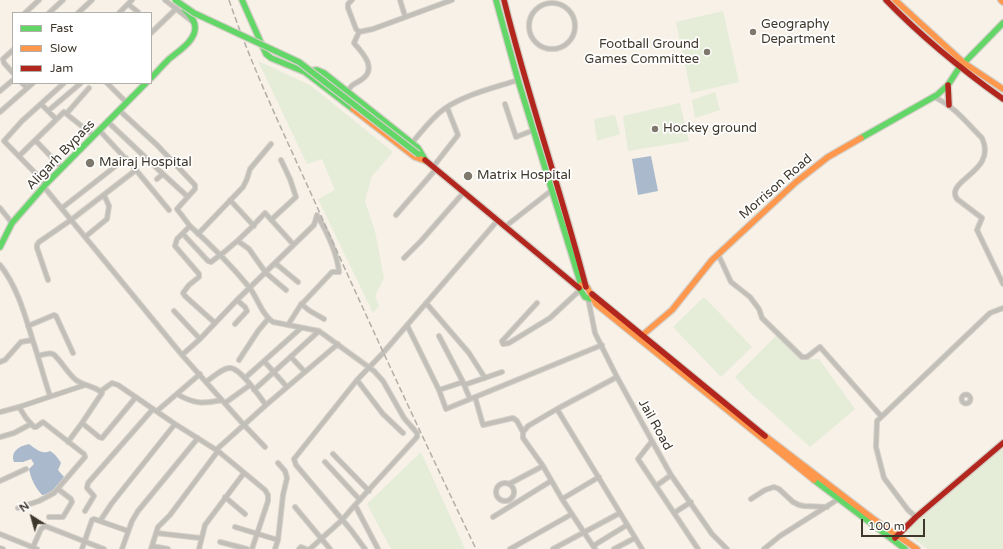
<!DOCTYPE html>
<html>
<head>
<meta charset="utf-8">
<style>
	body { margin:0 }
	#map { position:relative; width:1003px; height:549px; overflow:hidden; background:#f7f1e7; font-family:"Varela Round",sans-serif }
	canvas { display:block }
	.legend { position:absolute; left:12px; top:12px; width:140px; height:72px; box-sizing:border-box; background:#fff; border:1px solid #b2afaa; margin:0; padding:5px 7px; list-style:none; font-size:12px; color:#3e372b }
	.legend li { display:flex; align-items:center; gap:8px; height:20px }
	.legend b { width:20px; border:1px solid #b2afaa }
	.north { position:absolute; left:12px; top:497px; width:40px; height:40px; -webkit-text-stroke:3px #fff; paint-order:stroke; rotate:323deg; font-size:11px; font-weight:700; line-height:16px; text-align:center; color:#3e372b }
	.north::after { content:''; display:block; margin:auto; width:14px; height:18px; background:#3e372b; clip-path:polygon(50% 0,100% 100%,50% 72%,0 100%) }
	.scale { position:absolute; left:861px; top:519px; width:64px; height:18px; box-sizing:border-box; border:2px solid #3e372b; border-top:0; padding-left:5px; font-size:12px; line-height:14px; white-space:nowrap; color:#3e372b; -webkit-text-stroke:3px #fff; paint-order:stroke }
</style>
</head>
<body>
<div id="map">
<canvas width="1003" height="549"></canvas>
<ul class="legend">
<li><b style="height:5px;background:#63d668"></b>Fast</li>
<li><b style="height:5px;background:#ff974d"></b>Slow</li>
<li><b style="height:5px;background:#b3261e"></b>Jam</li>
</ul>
<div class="north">N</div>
<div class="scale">100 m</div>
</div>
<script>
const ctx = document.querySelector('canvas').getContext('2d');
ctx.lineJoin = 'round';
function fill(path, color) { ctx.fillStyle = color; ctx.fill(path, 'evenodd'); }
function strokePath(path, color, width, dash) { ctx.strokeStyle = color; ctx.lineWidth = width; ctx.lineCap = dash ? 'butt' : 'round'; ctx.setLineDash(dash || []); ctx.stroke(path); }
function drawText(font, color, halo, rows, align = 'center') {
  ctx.font = font + ' "Varela Round",sans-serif'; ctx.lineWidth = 3.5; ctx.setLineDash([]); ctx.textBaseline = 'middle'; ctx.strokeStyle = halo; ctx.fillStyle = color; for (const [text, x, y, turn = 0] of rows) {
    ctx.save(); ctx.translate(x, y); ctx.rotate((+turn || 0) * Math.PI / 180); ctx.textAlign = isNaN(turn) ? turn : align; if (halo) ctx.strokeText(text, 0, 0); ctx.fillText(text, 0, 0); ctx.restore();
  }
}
fill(new Path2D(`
	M723 11 739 82 691 93 676 22Z
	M258 61 310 85 393 152 372 176 365 201 375 231 384 278 375 296 379 306 373 313 318 199 335 190 322 159 307 164Z
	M715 92 720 110 695 118 692 100Z
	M680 103 689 141 628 151 623 116Z
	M615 115 620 134 597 141 594 119Z
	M704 297 752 347 721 377 673 327Z
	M778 334 802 359H819L855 409 810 447 748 391 735 377Z
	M1003 447V549H927L904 530Z
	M421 452 465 549H391L367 504Z`), '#e5ecd8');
fill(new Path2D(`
	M651 156 658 191 638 195 632 159Z
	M29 444C36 449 42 455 50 451 54 453 59 459 61 463L58 470 65 478 50 494 42 495C35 487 31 479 29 469L34 464 31 459 23 462H14C10 451 20 446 29 444Z`), '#aabacc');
const street = new Path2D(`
	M165 0 194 23
	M352 0 348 4V8L356 29 359 32 373 29 452 0
	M400 0 405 16
	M529 26a23 23 0 1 1 46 0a23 23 0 1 1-46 0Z
	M128 4 138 12
	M25 13 39 0
	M49 13 63 0
	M78 13 92 0
	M119 13 132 0
	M151 33 180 5
	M13 50 3 59 4 63 13 73
	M22 83 27 88
	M107 83 126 102
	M0 91 13 80
	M347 92C353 83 353 85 361 80 378 69 363 53 354 43L359 32
	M934 97C954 106 967 123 982 138 998 172 944 180 957 199L982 218 977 230 1003 284
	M41 104 56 119
	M505 104 516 137 534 130
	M119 110 157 145 195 185V189L177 209 190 226 177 239 175 246 199 274V277L189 285 183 293 185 296 215 323
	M48 111 81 83
	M0 112 33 83
	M67 113 89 88
	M108 122 163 174 157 179
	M100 131 136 170
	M36 141 61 167
	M412 143C420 133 429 122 439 113 458 96 494 88 518 80
	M19 156 64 112 94 136
	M433 167 458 135 447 107
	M163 174 188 197
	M46 184 4 141 22 121 64 83
	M44 187 182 355 244 425 265 447
	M230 200 254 226
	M0 208 12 223
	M62 208 126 158
	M396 215 436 169
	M271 220 296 197 290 179 281 160
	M190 226C211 245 231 265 249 287 258 298 261 314 273 322L319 331 374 371 383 381 404 418 417 433V437L355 505 378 549
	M506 226 552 190
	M183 234 208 261 211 262C231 248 248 232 265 213L293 244
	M198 234 243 187 247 179 250 169 271 144
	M85 237 107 219 109 206 104 195
	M238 241 249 249 266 273 286 290
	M718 254 731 282 750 297 759 309 762 318 802 357H807L820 347 881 416
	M404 258 421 241 464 192
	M275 263 298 282
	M0 265C17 286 25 315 33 341 39 359 44 378 50 396
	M48 280 37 248V245L39 242 71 220 136 170 169 210
	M588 298 595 333 617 377 652 441 671 475 712 534 727 549
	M426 303 469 353 485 378
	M537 303 504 339 502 341 503 344 509 343 550 318 580 290
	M301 304 310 311 324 319
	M174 311 200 339
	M235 324 247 311 245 307 237 300
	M407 325 439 390 463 382
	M28 326 54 315 56 316 73 353
	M439 336 463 382 470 399
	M182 355 200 339 237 300 314 225 317 215C327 232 337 252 339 272H332L300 306 288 325
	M38 356C42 355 48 352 53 354 60 359 68 374 76 380 84 386 95 386 102 393L82 423 68 442
	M291 357 305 372
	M239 360 258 331 268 319
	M264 361 287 387
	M0 362 5 360 21 342 32 340
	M245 378 301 328
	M357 380 383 414 403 433
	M206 382C212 378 223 367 231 368 242 370 259 396 266 405
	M464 385 502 372
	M254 390 319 331
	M439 390 446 409 602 345
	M101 391 112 383 118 385 175 424 218 451 265 490 268 495V501L252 549
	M177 394C194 404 203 404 222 400
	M961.5 399a4.5 4.5 0 1 1 9 0a4.5 4.5 0 1 1-9 0Z
	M475 397 483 425 513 418 517 421 523 432
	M225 403 250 385
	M557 409 642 549
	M157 411 200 374
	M0 412 19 407 85 385
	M82 423 99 437 102 438 136 397
	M0 437 14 433 31 424
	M652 441 638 459 698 549
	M216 450 266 405 338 344
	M333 454 369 491
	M325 462 360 500
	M0 481 26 469
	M496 492a9 9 0 1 1 18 0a9 9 0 1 1-18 0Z
	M509 484 543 466
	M656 486 671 475
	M225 497 245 514
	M562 499 599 477
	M751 499 765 490 774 487 779 489 793 502 799 505 804 506 827 507
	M295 507 330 549
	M18 508 39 501 54 493 85 457 84 454 43 422 36 427H34L26 418 19 407
	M85 511 94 496 87 488 88 483 153 409
	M674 513 691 502
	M49 517H63L72 502 71 499 58 489
	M493 517 551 481
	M916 517 908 510 884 478 876 447 877 421 990 313 1003 308
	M100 521 112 503 175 424
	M235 527 278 540
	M156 533 200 538
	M0 534 37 549
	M220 542 247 549
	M152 546 168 549
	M593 546 627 525
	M33 547 41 529 45 526 104 549
	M0 548 3 549
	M82 549 92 520 94 519 128 531
	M122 549 132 521 138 511 198 438
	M151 549 158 527 170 515 218 451
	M199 549 205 525 244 473
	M275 549 278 540 283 495 287 478 285 471 278 463
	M299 549 301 547 306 549
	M310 549 342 520 355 505
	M365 549 351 530 296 465 294 459 357 380 383 353 498 220
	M510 549 572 514
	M553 549 620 513
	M595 549 562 499 543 466 523 438V432L528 426 557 409 617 377
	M614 549 635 538
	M764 549 780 536 840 498`);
const fast = new Path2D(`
	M242 0 266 54 271 58 305 72 353 109
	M496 0 518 80 581 285 579 288 585 297 590 299 591 298
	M309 71 317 70 324 73 418 148 426 161
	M151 78C157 72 162 66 168 60 177 52 196 41 195 27 195 20 189 14 184 9
	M861 138 937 95 948 85 959 68 1003 23
	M0 247 12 223 46 184 146 83
	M814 480 905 549`);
const slow = new Path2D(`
	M895 0 964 63 1003 89
	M1001 0 1003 2
	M353 109 415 157 426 161
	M581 285 587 287 596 304 814 480
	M639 338 672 310 712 260 796 182 828 157 861 138
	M765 436 872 518 917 549`);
const jam = new Path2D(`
	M504 0C528 97 561 191 586 287
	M886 0C922 37 961 69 1003 99
	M948 85 949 105
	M425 160 579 288
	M592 294 765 436
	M895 538 916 517 1003 443`);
strokePath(street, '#d4cfc7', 6);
strokePath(fast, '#d4cfc7', 8);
strokePath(slow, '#d4cfc7', 8);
strokePath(jam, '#d4cfc7', 8);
strokePath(street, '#c2bfb8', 4);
strokePath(fast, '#63d668', 5.5);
strokePath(slow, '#ff974d', 5.5);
strokePath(jam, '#b3261e', 5.5);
strokePath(new Path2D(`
	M229 0C253 71 287 140 318 209 369 323 422 436 476 549`), '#b2afa8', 1.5, [6, 3]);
const fastBridge = new Path2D(`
	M175 0 194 13 299 62 418 154`);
strokePath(fastBridge, '#d4cfc7', 8, []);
strokePath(fastBridge, '#63d668', 5.5);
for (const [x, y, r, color] of [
	[753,32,4,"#7f786d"],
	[707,52,4,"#7f786d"],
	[655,129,4,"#7f786d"],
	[90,163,5,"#7f786d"],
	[468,176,5,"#7f786d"]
]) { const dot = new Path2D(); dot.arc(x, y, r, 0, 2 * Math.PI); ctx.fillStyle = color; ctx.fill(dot); strokePath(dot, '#fff', 1.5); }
drawText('13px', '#3e372b', '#fff', [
	["Geography",761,25],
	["Department",761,40],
	["Football Ground",699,45,"right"],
	["Games Committee",699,60,"right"],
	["Hockey ground",663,129],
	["Mairaj Hospital",99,163],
	["Matrix Hospital",477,176]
], 'left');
drawText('13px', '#3e372b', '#fff', [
	["Aligarh Bypass",61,155,-46],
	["Morrison Road",776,187,-41],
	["Jail Road",655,425,61]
]);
</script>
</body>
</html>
